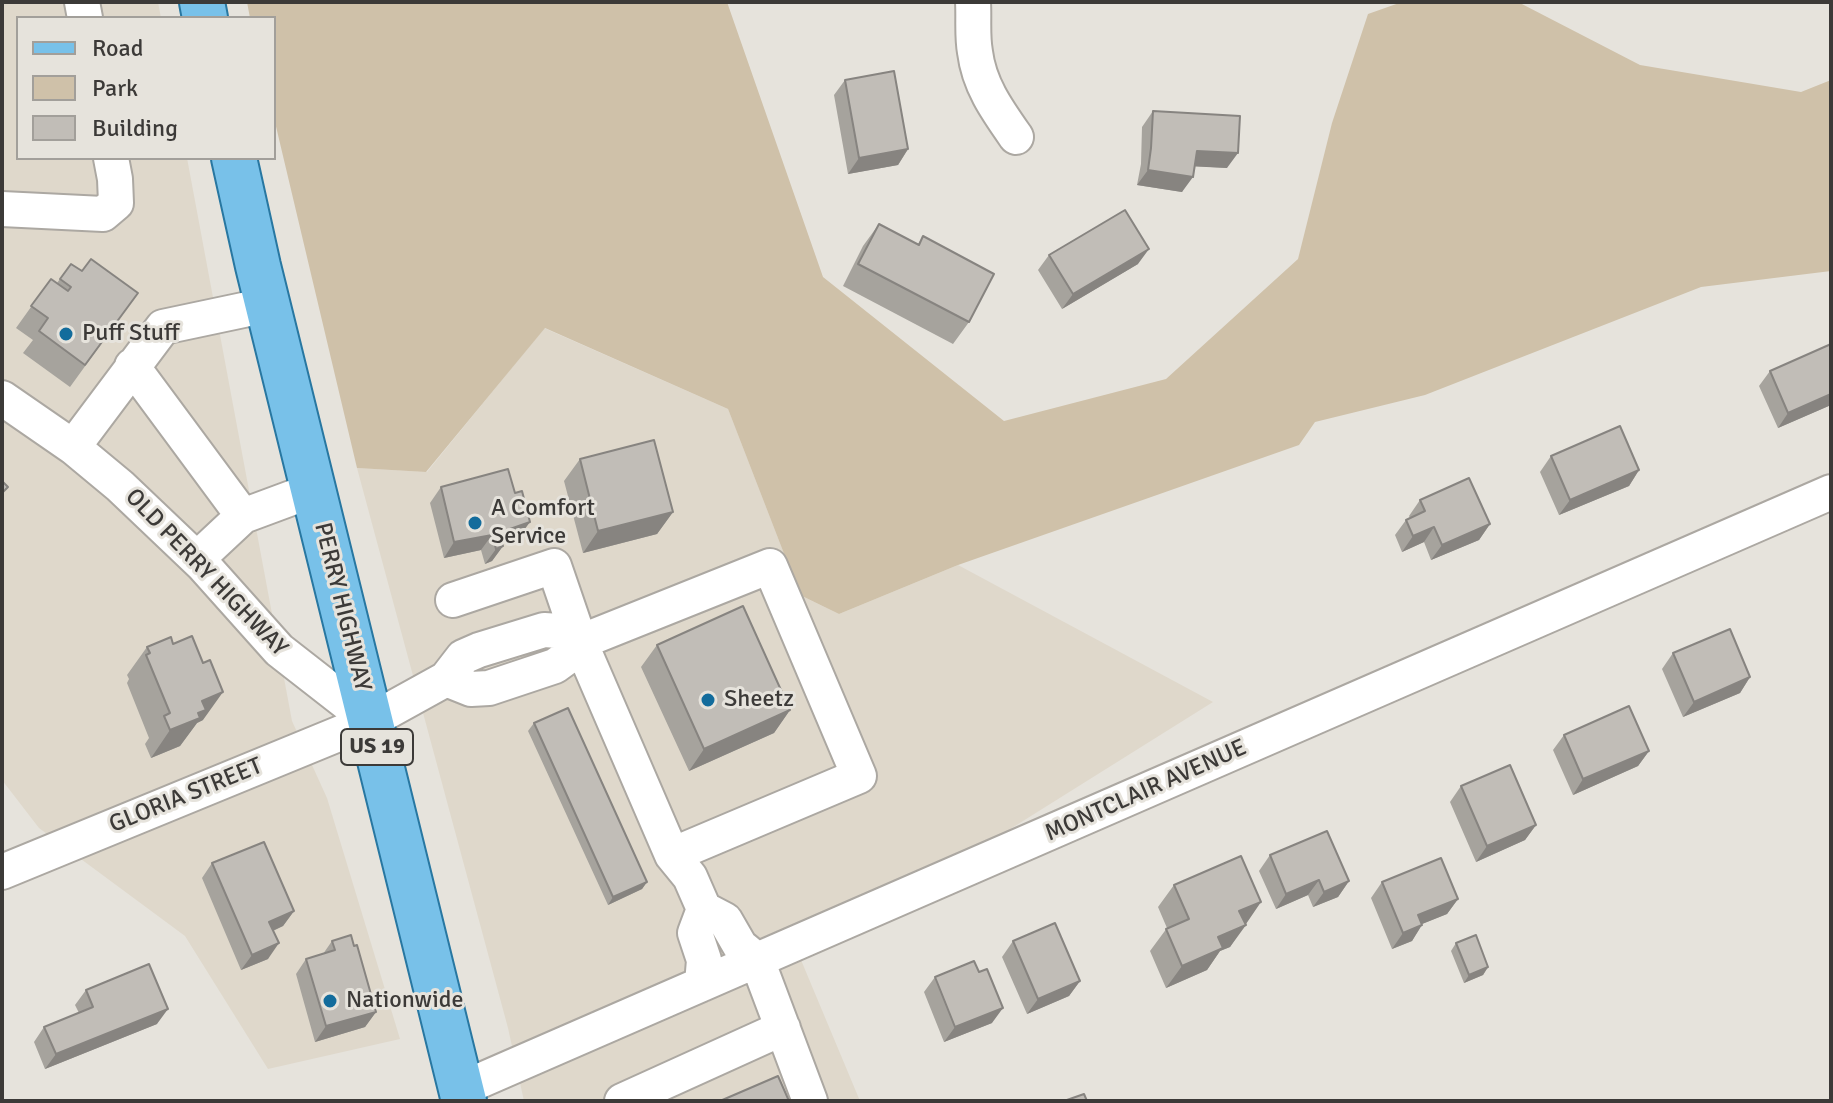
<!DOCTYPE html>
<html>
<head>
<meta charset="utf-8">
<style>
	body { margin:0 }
	#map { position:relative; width:1833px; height:1103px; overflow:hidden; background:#e6e3dc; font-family:Signika,sans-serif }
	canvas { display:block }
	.frame { position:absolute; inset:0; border:4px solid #3c3a38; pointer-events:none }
	.legend { position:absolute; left:16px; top:16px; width:260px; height:144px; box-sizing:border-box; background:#e6e3dc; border:2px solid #a29f9a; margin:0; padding:10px 14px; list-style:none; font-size:24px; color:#3c3a38 }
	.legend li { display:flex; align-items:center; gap:16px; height:40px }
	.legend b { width:40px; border:2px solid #a29f9a }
</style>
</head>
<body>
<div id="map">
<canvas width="1833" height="1103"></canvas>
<div class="frame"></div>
<ul class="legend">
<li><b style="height:10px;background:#78c1e9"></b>Road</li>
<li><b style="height:22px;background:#cfc1a9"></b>Park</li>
<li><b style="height:22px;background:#c1bdb7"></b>Building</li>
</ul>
</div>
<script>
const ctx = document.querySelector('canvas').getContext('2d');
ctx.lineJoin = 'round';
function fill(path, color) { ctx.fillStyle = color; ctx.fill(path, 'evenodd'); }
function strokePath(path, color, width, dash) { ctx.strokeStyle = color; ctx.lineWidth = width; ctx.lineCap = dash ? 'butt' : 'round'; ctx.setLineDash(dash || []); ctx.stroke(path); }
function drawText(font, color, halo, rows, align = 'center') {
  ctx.font = font + ' Signika,sans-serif'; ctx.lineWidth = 6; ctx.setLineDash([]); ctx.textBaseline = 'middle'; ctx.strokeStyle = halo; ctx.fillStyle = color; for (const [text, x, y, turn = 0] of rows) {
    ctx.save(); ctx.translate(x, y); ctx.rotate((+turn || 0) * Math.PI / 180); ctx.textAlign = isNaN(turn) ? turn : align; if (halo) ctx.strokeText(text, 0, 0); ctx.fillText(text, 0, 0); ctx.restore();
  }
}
fill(new Path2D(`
	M2 2H158L161 18H18V158H187L292 721 327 798 400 1039 268 1069 185 936 39 828 2 780Z
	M544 328 728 409 800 595 839 614 958 565 1213 702 801 960 860 1101H524L508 1028 357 468 427 472Z`), '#dfd8cb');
fill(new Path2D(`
	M247 2H727L823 277 1004 421 1166 379 1298 259 1332 123 1368 14 1402 2H1518L1640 65 1801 92 1831 80V271L1701 287 1425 395 1315 422 1299 445 958 565 839 614 800 595 728 409 545 328 426 472 357 468 274 118V18H250Z`), '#cfc1a9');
const minor = new Path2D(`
	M82 2 85 18
	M973 2C974 19 972 36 975 52 979 85 997 110 1016 137
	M2 209 103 214 116 203 115 179 111 158
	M132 366 243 516 313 490
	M2 398 73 447 120 486 203 565 279 650 370 721
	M73 447 163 327 267 305
	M197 559 243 516
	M453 600 554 566 580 642
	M672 855 859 776 770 566 580 642 672 855 690 877 704 909 725 920 740 946 757 960 810 1101
	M2 872 370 721 446 679 463 657 479 650 544 630 559 631 580 642 566 658 555 666 489 688 471 689 446 679
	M702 984 704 960 695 933 704 909
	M461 1089 1831 492
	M622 1101 783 1028`);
const major = new Path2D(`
	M202 2 205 18
	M234 158 258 266 464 1101`);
strokePath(minor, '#aca8a2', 38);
strokePath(major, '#2877a1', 48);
strokePath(minor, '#fff', 34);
strokePath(major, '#78c1e9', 44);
fill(new Path2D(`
	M845 80 908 149 898 165 848 174 834 95Z
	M1153 111 1227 168 1194 166 1182 192 1137 185 1141 164 1142 127Z
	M879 224 918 244 923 236 969 322 953 344 843 286 863 246Z
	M1049 255 1138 264 1062 309 1038 270Z
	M71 264 82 271 138 293 70 387 23 353 33 340 16 328 51 279 57 283Z
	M1770 371 1831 405 1778 428 1759 386Z
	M1551 456 1639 470 1629 486 1559 515 1540 472Z
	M580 459 673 512 657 534 583 553 564 481Z
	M441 487 519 537 502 543 503 546 492 561 485 564 481 550 444 558 430 503Z
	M1420 500 1490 524 1479 540 1431 560 1424 542 1402 552 1395 535 1406 520 1410 518 1409 516Z
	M657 645 790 710 774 733 689 771 641 667Z
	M147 647 203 720 197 723 180 746 151 758 145 744 149 738 127 683 129 679 127 675Z
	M1673 653 1750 677 1740 693 1683 717 1662 669Z
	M534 723 647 882 642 889 608 905 528 731Z
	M1564 735 1649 751 1638 766 1573 795 1553 750Z
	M1461 786 1536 825 1525 840 1476 862 1450 802Z
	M1270 855 1349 881 1338 897 1313 907 1308 895 1276 909 1259 871Z
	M212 863 294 911 283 926 273 931 268 959 241 970 202 878Z
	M1382 882 1458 899 1447 914 1422 924 1412 941 1392 949 1371 898Z
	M1174 885 1245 924 1230 947 1220 951 1207 970 1166 988 1150 951 1167 928 1158 907Z
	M332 941 354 946 376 1012 365 1027 315 1042 296 974 306 959 323 954Z
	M1013 941 1080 981 1069 996 1027 1014 1002 957Z
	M1456 943 1488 967 1483 975 1464 983 1451 951Z
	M935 977 992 1023 944 1042 924 992Z
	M86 990 157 1024 45 1069 34 1042 44 1027 79 1013 75 1005Z`), '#a6a39d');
fill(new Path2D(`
	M908 149 898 165 848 174 859 158Z
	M1197 151 1238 153 1227 168 1186 166Z
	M1148 170 1193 177 1182 192 1137 185Z
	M1149 249 1138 264 1062 309 1073 294Z
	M1831 394V405L1778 428 1788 413Z
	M1639 470 1629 486 1559 515 1570 500Z
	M673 512 657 534 583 553 598 531Z
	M530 522 519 537 499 544 495 549 510 529Z
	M1490 524 1479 540 1431 560 1442 545Z
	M1434 527 1424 542 1402 552 1413 536Z
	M492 535 481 550 444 558 454 542Z
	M503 546 492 561 485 564 496 549Z
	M1750 677 1740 693 1683 717 1694 702Z
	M223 692 203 720 197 723 180 746 151 758 170 730 202 701Z
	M790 710 774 733 689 771 704 749Z
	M1649 751 1638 766 1573 795 1583 779Z
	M1536 825 1525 840 1476 862 1487 846Z
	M1319 880 1308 895 1276 909 1286 894Z
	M1349 881 1338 897 1313 907 1324 892Z
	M647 882 642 889 608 905 613 897Z
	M1458 899 1447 914 1407 930 1418 915Z
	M1261 902 1246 924 1239 911Z
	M294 911 283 926 259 937 269 922Z
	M1246 925 1230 947 1220 951 1207 970 1166 988 1182 966 1218 937Z
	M1422 925 1412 941 1392 949 1403 933Z
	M279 943 268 959 241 970 252 955Z
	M1488 967 1483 975 1464 983 1469 975Z
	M1080 981 1069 996 1027 1014 1038 999Z
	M1003 1008 992 1023 944 1042 955 1027Z
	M168 1009 157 1024 45 1069 56 1054Z
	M376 1012 365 1027 315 1042 326 1026Z`), '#878480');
const building = new Path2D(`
	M894 71 908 149 859 158 845 80Z
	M1153 111 1240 116 1238 153 1197 151 1193 177 1148 170 1151 148Z
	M1125 210 1149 249 1073 294 1049 255Z
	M879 224 919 245 923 236 994 274 969 322 858 264Z
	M91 259 138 293 85 365 39 331 48 318 31 306 51 279 68 291 71 287 60 279 71 264 82 271Z
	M1831 344V394L1788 413 1770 371Z
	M1620 426 1639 470 1570 500 1551 456Z
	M654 440 673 512 598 531 580 459Z
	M508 469 515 493 522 491 530 522 510 529 501 540 503 546 496 549 492 535 454 542 441 487Z
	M1469 478 1490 524 1442 545 1434 527 1413 536 1406 520 1425 511 1420 500Z
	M2 481 8 487 2 493Z
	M743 606 790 710 704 749 657 645Z
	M1730 629 1750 677 1694 702 1673 653Z
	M192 636 203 663 210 660 223 692 202 701 206 710 198 713 200 718 170 730 164 716 170 713 146 655 150 653 147 647 171 637 173 644Z
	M1629 706 1649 751 1583 779 1564 735Z
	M568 708 647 882 613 897 534 723Z
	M1510 765 1536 825 1487 846 1461 786Z
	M1327 831 1349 881 1324 892 1319 880 1286 894 1270 855Z
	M264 842 294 911 269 922 279 943 252 955 212 863Z
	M1241 856 1261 902 1239 911 1246 925 1218 937 1223 948 1182 966 1166 929 1189 919 1174 885Z
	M1441 858 1458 899 1418 915 1422 925 1403 933 1382 882Z
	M1055 923 1080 981 1038 999 1013 941Z
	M351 935 354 946 357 945 376 1012 326 1026 306 959 335 950 332 941Z
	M1476 935 1488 967 1469 975 1456 943Z
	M974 961 979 972 987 969 1003 1008 955 1027 935 977Z
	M149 964 168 1009 56 1054 44 1027 93 1007 86 990Z
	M778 1076 789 1101H720Z
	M1084 1094 1087 1101H1064Z`);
fill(building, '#c1bdb7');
strokePath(building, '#878480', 2);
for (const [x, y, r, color] of [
	[66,334,8,"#136c9c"],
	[475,523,8,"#136c9c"],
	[708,700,8,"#136c9c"],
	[330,1001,8,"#136c9c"]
]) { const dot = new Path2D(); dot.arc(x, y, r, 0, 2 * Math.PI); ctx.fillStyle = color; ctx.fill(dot); strokePath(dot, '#e6e3dc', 3); }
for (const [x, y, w] of [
	[377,747,72]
]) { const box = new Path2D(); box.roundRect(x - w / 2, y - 18, w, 36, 6); ctx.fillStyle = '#e6e3dc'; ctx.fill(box); strokePath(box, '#3c3a38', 2); }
drawText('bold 22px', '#3c3a38', null, [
	["US 19",377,747]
]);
drawText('24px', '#3c3a38', '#e6e3dc', [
	["Puff Stuff",82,334],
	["A Comfort",491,509],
	["Service",491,537],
	["Sheetz",724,700],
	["Nationwide",346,1001]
], 'left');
drawText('24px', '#3c3a38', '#e6e3dc', [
	["OLD PERRY HIGHWAY",206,573,46],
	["PERRY HIGHWAY",342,607,76],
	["MONTCLAIR AVENUE",1146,791,-24],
	["GLORIA STREET",186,796,-22]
]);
</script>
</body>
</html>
